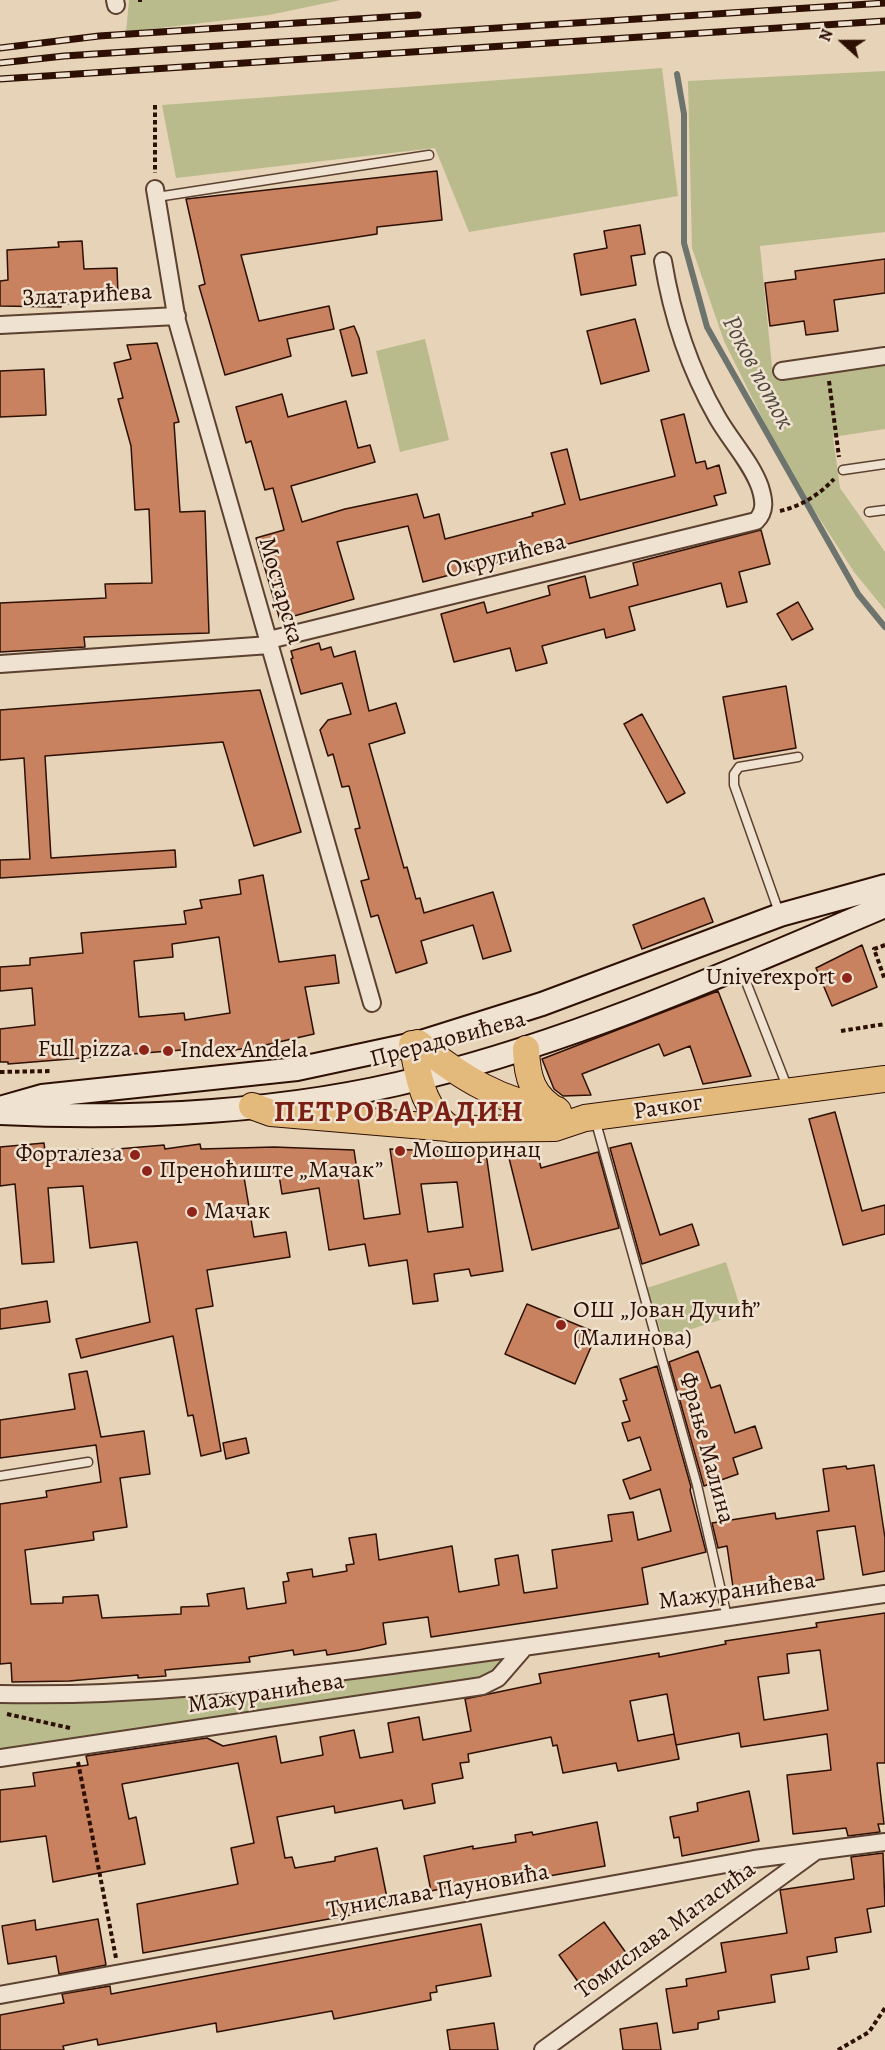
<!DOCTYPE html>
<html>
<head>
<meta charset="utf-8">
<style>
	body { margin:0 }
	#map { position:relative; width:885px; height:2050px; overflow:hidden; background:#e7d3b7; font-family:Alegreya,serif }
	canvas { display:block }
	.north { position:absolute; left:813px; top:12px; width:60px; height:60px; -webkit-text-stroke:4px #efe2d0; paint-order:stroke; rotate:291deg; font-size:16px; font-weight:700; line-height:24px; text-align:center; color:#2d1003 }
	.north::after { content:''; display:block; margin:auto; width:21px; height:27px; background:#2d1003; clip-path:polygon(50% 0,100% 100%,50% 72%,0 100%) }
</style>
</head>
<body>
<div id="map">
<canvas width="885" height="2050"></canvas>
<div class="north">N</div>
</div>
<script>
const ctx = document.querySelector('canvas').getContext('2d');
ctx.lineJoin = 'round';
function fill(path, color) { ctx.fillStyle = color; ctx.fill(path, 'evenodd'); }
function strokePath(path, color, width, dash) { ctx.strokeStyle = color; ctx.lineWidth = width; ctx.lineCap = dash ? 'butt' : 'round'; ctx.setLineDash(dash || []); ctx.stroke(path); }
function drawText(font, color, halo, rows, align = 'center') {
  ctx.font = font + ' Alegreya,serif'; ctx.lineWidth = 5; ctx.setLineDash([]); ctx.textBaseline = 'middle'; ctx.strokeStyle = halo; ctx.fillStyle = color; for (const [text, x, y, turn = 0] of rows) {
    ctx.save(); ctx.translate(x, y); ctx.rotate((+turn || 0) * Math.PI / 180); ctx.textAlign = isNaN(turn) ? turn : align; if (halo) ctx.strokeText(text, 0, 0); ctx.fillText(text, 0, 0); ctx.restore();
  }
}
fill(new Path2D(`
	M129 0H341L269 15 126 32Z
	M662 68 678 196 469 232 435 148 176 178 162 105Z
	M885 71V232L760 246 773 377 885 361V429L833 437 840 488 885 552V610L854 572 787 468 724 341 692 248 688 81Z
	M425 339 449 440 400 452 376 351Z
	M726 1262 742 1313 663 1338 647 1288Z
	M515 1653 490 1678 0 1754V1698Z`), '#b9bb8c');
strokePath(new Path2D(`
	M677 74 684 114V243L707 327 858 594 885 627`), '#6d746d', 6);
const building = new Path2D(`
	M437 171 442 220 377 227V234L241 255 259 321 329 306 334 329 287 339 291 356 225 375 199 286 205 284 186 199Z
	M640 225 645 254 631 256 636 285 581 295 574 254 607 248 604 231Z
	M82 241 84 269 117 268 118 294 85 296V303L61 304V307L0 306V281L8 280 7 250 59 247 58 242Z
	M885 259V293L834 300 838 331 806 335 804 321 770 326 765 283 796 279 795 271Z
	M635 319 649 371 601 384 587 331Z
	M354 326 359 338 367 373 352 376 340 330Z
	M157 343 179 422 174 423 180 512 205 511 209 633 84 637 85 647 0 652V603L106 598 105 584 152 583 149 509 135 510 131 446 118 399 123 398 114 363 131 359 127 345Z
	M44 369 46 415 0 417V371Z
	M282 394 288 417 346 401 358 448 370 445 375 462 291 486 302 522 345 509 417 494 424 518 439 514 445 539 533 516 532 513 565 504 551 453 567 449 580 500 675 476 661 420 684 414 696 463 705 461 707 469 719 465 726 493 714 496 717 505 423 582 408 526 337 542 354 599 280 620 256 538 284 530 273 488 265 490 251 441 246 443 236 407Z
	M761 530 770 564 739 572 747 602 727 607 721 583 629 607 635 630 606 638 604 629 542 646 547 663 516 671 510 648 454 662 441 614 484 602 487 613 550 595 548 586 585 576 590 598 638 585 633 563Z
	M798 602 813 629 792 640 777 614Z
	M319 643 321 650 331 647 334 657 355 651 369 711 396 703 405 733 369 744 404 868 407 867 416 899 420 898 424 913 493 892 511 951 483 959 473 925 421 941 427 963 396 973 378 915 371 917 361 881 369 879 355 829 360 828 349 786 342 787 333 754 328 756 320 730 328 720 351 714 342 683 301 694 291 659 293 658 291 651Z
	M786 686 796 748 734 759 723 697Z
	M260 690 301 832 254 846 223 742 45 756 51 858 175 850 176 867 0 878V860L30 859 24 758 0 760V710Z
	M642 714 685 793 667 803 624 724Z
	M263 875 279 962 335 955 339 983 305 987 314 1034 261 1046 195 1056 194 1049 8 1064V1062H0V1029L35 1025 32 988 0 991V967L30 965V958L83 953 81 933 186 924 184 911 202 908 200 900 241 894 239 880ZM219 937 230 1013 185 1020 184 1013 139 1017 134 961 173 957 172 944Z
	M704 898 713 922 642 949 633 925Z
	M862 945 877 987 832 1006 816 968Z
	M718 991 751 1076 703 1084 690 1046 664 1056 659 1044 582 1074 591 1095 563 1096 554 1089 542 1059Z
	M835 1112 862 1211 885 1205V1234L843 1245 809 1119Z
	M44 1143 45 1151 95 1149V1151L164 1145 165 1149 200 1144 201 1149 274 1147 354 1150 364 1219 400 1214 390 1149 486 1153 503 1271 471 1276 469 1269 434 1274 438 1301 413 1304 407 1260 369 1266 365 1244 329 1250 319 1188 282 1194 279 1175 244 1177 254 1237 286 1232 290 1257 207 1270 213 1306 196 1309 221 1451 201 1456 193 1415 188 1416 173 1336 81 1358 76 1339 150 1322 137 1242 90 1248 83 1186 48 1188 54 1262 22 1264 15 1184 0 1186V1147ZM457 1182 463 1227 428 1232 421 1184Z
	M631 1143 660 1235 692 1224 699 1245 642 1264 610 1148Z
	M598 1152 619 1228 532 1250 508 1154 538 1155 541 1168Z
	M47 1301 50 1322 0 1329V1309Z
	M527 1304 597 1333 575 1384 505 1354Z
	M698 1351 711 1388 720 1385 735 1433 755 1426 762 1448 733 1458 738 1474 704 1486 669 1362Z
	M657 1366 691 1487 690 1490 706 1552 642 1568 648 1604 431 1637 428 1617 383 1623 386 1644 359 1650 327 1655 326 1650 294 1655 293 1650 249 1657 250 1662 165 1670 166 1676 138 1678V1675L69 1681 12 1682 11 1663 0 1664V1504L47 1497 46 1491 101 1482 96 1445 0 1458V1420L75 1409 69 1374 87 1371 101 1437 144 1431 150 1474 120 1478 127 1527 93 1532 94 1540 25 1550 31 1604 63 1603V1597L98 1595 102 1618 181 1614V1607L209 1606 207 1594 244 1588 247 1609 286 1603 283 1582 289 1581 287 1573 312 1569 313 1577 347 1571 346 1565 354 1564 349 1538 376 1534 379 1560 452 1546 459 1592 499 1585 495 1559 518 1555 524 1593 557 1588 552 1550 612 1541 608 1515 633 1512 638 1540 671 1531 660 1489 630 1499 623 1480 651 1470 640 1437 628 1441 622 1423 630 1421 623 1401 627 1400 620 1379Z
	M246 1438 249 1453 226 1459 223 1443Z
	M874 1465 885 1538V1571L863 1575 855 1526 817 1531 824 1579 734 1594 727 1546 718 1548 712 1523 775 1513 776 1519 829 1511 823 1469 846 1466 847 1469Z
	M885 1613V1763H877L884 1824H878L880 1832 848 1836 846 1828 793 1834 787 1775 831 1770 827 1734 741 1747 739 1733 676 1745 667 1694 630 1701 638 1741 674 1734 679 1759 618 1771 616 1763 563 1773 557 1745 553 1746 551 1737 468 1754 469 1762 460 1763 463 1778 432 1784 435 1803 404 1809 402 1800 335 1813 334 1806 277 1817 285 1858 292 1857 295 1868 335 1861V1857L377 1848 389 1908 143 1953 137 1904 238 1884 231 1848 254 1843 238 1763 122 1784 129 1819 136 1817 145 1864 53 1882 46 1836 0 1842V1790L35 1786 33 1773 88 1765 86 1756 207 1738 223 1746 276 1736 281 1763 323 1755 320 1737 354 1730 360 1758 393 1752 388 1723 419 1717 423 1740 471 1731 465 1699 541 1683 539 1674 659 1653V1657L726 1644 725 1641 817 1627 816 1623ZM820 1650 828 1710 764 1720 758 1677 789 1673 787 1654Z
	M749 1791 759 1841 682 1856 679 1837 674 1838 670 1817 698 1811 697 1803Z
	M597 1822 605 1866 510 1883 508 1874 431 1891 424 1856 473 1846V1849L516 1842 515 1835 532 1832 533 1835Z
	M883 1853 885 1906 867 1909 871 1932 835 1938 837 1952 807 1957 809 1969 771 1975 775 2002 718 2011 719 2019 698 2023V2029L673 2033 666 1989 687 1986 686 1979 726 1972 721 1943 787 1933 780 1890 854 1879 851 1857Z
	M98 1919 106 1965 59 1974 56 1956 8 1964 2 1926 35 1920 36 1930Z
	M604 1922 629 1957 584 1990 559 1955Z
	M481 1924 491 1976 436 1986 437 1992 430 1993 431 2000 334 2019 332 2011 217 2032 216 2023 98 2045 97 2039 63 2046 64 2050H0V2015L64 2003 62 1994 110 1986 111 1994Z
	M494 2023 498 2050H450L447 2030Z
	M657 2023 661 2050H623L620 2029Z`);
fill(building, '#c8825f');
strokePath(building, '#2d1003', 1.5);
const service = new Path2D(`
	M157 197 429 155
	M843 470 885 464
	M869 512 885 510
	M780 915 734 785V774L739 767 798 757
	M741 969 788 1089
	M595 1119 697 1485 727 1617
	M0 1476 88 1462`);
const minor = new Path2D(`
	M115 0 116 5
	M155 189 177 321 372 1003
	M0 325 177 316
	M782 371 885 356
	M269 640 756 521C766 511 764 500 760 487 751 462 730 440 717 417 689 368 672 316 663 261
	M0 664 270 645
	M0 1694C132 1697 261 1682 392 1665 557 1644 721 1618 885 1594
	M0 1758 482 1686 498 1678 524 1648
	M0 1995 754 1859 885 1842
	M543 2050 816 1851`);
const secondary = new Path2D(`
	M0 1108 42 1096 297 1069 418 1043 542 1004 780 915 885 886
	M0 1113C136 1120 290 1112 422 1078 582 1038 734 970 885 906`);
const primary = new Path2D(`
	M418 1043C459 1076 503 1104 557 1110
	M412 1044C419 1077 422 1109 451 1129
	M526 1049C527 1077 532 1097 558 1111
	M252 1106 271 1113 460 1129 555 1128 585 1118 885 1079`);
strokePath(service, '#5c4130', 11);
strokePath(minor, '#5c4130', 20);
strokePath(secondary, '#2d1003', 26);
strokePath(primary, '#2d1003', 28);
strokePath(new Path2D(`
	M140 0V2
	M155 105V173
	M829 381 839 457
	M780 511C801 506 819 495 834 479
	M885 945 874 949 885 980
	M841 1031 885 1024
	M0 1072 52 1071
	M7 1714 70 1728
	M78 1762 116 1958
	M838 2050 869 2032 885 2008`), '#2d1003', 4, [4.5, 3]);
strokePath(service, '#efe2d0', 8);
strokePath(minor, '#efe2d0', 16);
strokePath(secondary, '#efe2d0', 22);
strokePath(primary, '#e4ba7c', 26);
const rail = new Path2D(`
	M0 48 99 36 418 15
	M0 63 64 56 885 3
	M0 79 885 21`);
strokePath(rail, '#2d1003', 7);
strokePath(rail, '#efe2d0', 4.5, [14]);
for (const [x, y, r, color] of [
	[847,978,6,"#8f2418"],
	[144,1050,6,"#8f2418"],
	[168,1051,6,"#8f2418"],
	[400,1151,6,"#8f2418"],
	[135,1155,6,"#8f2418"],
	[147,1171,6,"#8f2418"],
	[192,1212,6,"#8f2418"],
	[561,1325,6,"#8f2418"]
]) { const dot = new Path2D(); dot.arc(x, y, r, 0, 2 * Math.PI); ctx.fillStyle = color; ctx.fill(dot); strokePath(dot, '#efe2d0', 2); }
drawText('24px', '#2d1003', '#efe2d0', [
	["Златарићева",87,296,-3],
	["Округићева",506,557,-14],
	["Мостарска",280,591,74],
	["Прерадовићева",448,1040,-15],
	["Рачког",668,1108,-8],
	["Фрање Малина",706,1448,75],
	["Мажуранићева",737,1592,-8],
	["Мажуранићева",266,1694,-9],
	["Тунислава Пауновића",438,1892,-10],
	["Томислава Матасића",666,1931,-36]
]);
drawText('24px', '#2d1003', '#efe2d0', [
	["Univerexport",835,978,"right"],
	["Full pizza",132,1050,"right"],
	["Index Andela",180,1051],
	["Мошоринац",412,1151],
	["Форталеза",123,1155,"right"],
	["Преноћиште „Мачак”",159,1171],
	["Мачак",204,1212],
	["ОШ „Јован Дучић”",573,1311],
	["(Малинова)",573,1339]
], 'left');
drawText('italic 26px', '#524a41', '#efe2d0', [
	["Роков поток",757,373,62]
]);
ctx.letterSpacing = '1.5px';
drawText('bold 30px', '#7a1f14', '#efe2d0', [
	["ПЕТРОВАРАДИН",399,1114]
]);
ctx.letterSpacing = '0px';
</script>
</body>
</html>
